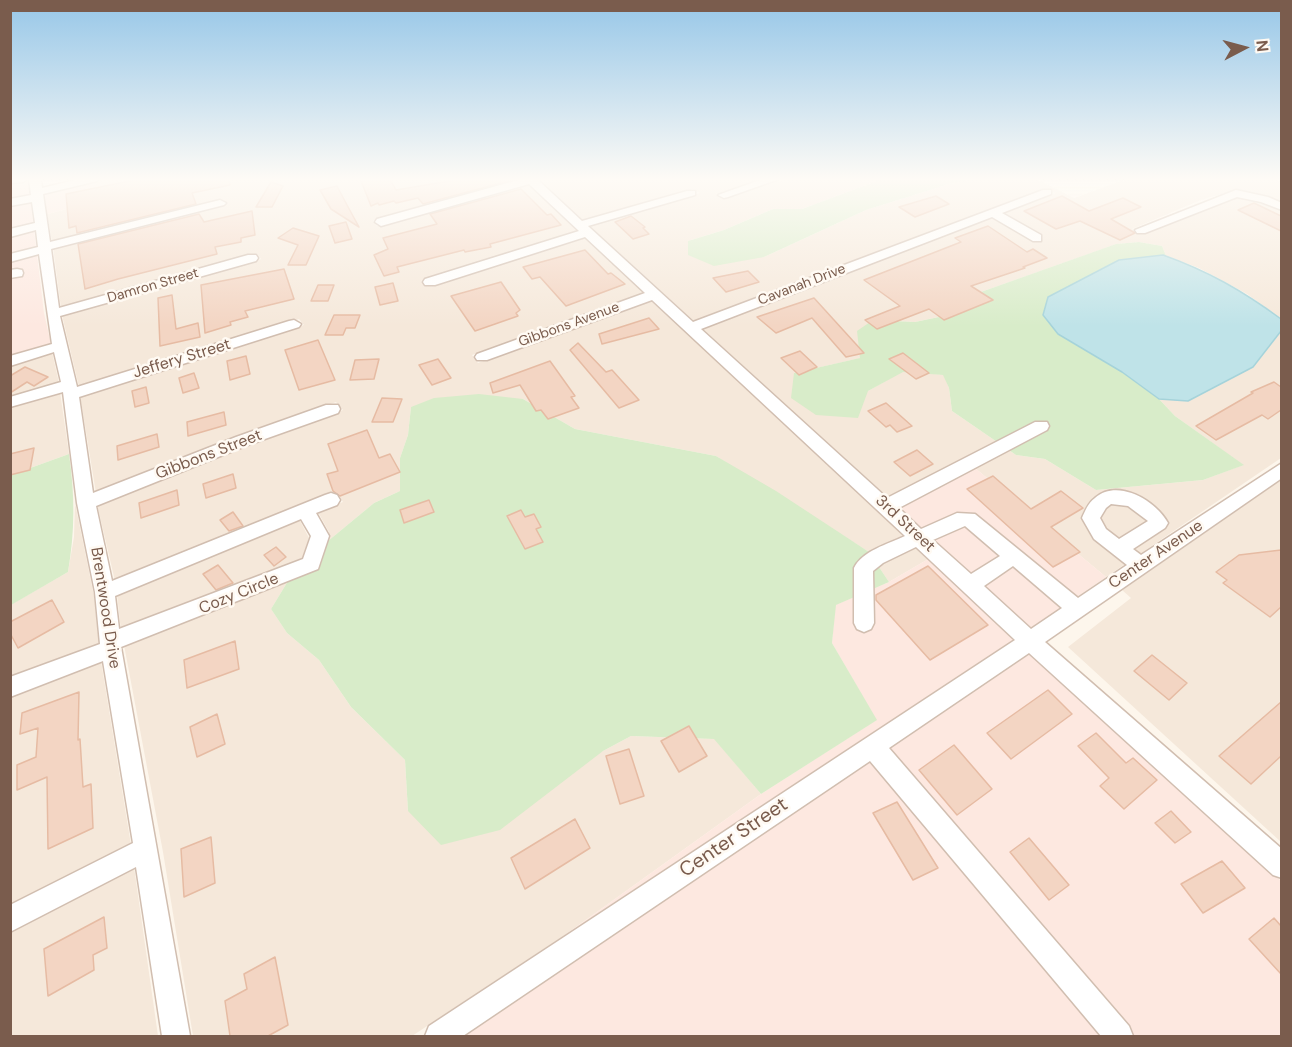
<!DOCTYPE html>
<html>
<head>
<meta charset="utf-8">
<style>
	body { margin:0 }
	#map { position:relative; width:1292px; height:1047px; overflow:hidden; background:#fdf6ec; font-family:"DM Sans",sans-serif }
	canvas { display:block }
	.frame { position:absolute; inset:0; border:12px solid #7a5c4d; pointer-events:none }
	.north { position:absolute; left:1214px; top:18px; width:60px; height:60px; -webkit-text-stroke:4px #fffaf3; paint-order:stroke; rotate:84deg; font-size:16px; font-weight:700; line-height:24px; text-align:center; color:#7a5c4d }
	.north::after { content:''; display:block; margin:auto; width:21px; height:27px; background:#7a5c4d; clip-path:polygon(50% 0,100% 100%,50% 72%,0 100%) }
</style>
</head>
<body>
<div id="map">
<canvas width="1292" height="1047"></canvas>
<div class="frame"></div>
<div class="north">N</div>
</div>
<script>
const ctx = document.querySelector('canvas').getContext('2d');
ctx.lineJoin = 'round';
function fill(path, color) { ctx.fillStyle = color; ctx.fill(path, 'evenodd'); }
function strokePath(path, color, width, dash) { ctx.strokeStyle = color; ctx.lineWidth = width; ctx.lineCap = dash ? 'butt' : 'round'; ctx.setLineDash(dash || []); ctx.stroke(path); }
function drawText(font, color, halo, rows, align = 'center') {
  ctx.font = font + ' "DM Sans",sans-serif'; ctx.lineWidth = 5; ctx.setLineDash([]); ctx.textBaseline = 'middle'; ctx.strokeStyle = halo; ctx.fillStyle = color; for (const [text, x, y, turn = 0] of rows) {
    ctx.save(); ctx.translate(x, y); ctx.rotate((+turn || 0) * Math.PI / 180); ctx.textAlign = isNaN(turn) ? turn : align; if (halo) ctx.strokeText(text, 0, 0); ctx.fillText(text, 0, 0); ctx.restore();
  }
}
fill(new Path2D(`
	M188 179H524L373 221 377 226 529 184 579 231 421 281 427 286 585 236 646 293 472 355 478 363 653 299 930 558 889 582 869 552 716 456 575 429 523 399 411 407 408 435 400 458V491L374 503 328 541 329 532 318 512 343 502 337 492 115 581 97 504 245 446 343 410 336 402 239 437 96 493 80 395 304 325 299 319 79 387 62 315 261 259 257 254 61 308 53 247 227 204 224 200 52 242 47 214Z
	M537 179H764L716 194 723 198 785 179H882L802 209H773L724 230 688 241 764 257 866 210 949 184 974 179H1037L1074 198 1127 179H1276L1281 182V204L1232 191 1201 200 1132 229 1142 234 1239 196 1261 201 1281 210V319L1247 294 1199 268 1166 256 1162 246 1139 242 1117 244 964 298 939 317 915 322 873 320 861 358 794 373 868 391 903 371 944 375 949 388 952 411 1016 455 1045 459 1096 490 1203 480 1243 465 1175 416 1159 399 1188 401 1253 367 1281 331V458L1106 577 975 468 897 508 702 328 1055 193 1046 189 694 321 589 226 699 193 693 189 583 221Z
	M52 352 59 383 11 398V364Z
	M60 392 69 454 11 475V406Z
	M1281 480V842L1068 647 1131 598 1122 590Z
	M75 503 94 596 99 646 11 679 10 605 68 572 74 537Z
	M299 519 309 538 302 561 121 631 117 594Z
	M288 581 271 609 287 633 319 660 351 707 405 760 408 811 603 751 631 736 715 739 761 794 562 937 412 1036H193L163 852 124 645Z
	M101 661 131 845 11 906V695Z
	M134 867 158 1036H11V931Z`), '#f5e8da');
fill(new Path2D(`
	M11 179H28L44 313 51 344 11 357Z
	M103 179H188L47 214 44 193Z
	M975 468 1106 577 1030 629 897 508Z
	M930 558 1015 639 562 937 761 794 876 720 832 643 835 605 889 582Z
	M1031 653 1281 881V1036H465Z`), '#fde8e0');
fill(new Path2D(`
	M882 179H974L949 184 866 210 764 257 714 266 688 255V241L724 230 773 209H802Z
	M1139 242 1162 246 1166 256 1119 260 1048 297 1058 334 1122 372 1159 399 1175 416 1244 465 1203 480 1096 490 1045 459 1016 455 952 411 949 388 943 375 903 372 868 391 858 418 816 415 791 398 794 373 860 358 857 331 873 320 915 322 939 317 964 298 1116 244Z
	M479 394 523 399 575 429 716 456 776 491 869 552 889 582 836 605 832 643 877 720 761 794 714 739 631 736 603 751 500 830 441 845 408 811 405 760 351 707 319 660 287 633 271 609 288 581 314 571 321 564 328 541 374 503 400 491V458L408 435 411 407 434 398Z
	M69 454C75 495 75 531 68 572L11 605V475Z`), '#d8ecc9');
const water = new Path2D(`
	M1163 255C1208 271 1243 291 1281 319V331L1253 367 1188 401 1159 399 1122 372 1058 334 1043 315 1048 297 1119 260Z`);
fill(water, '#bfe3e8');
strokePath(water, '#a5d3da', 1.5);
const building = new Path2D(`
	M139 179H229L230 185 192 193 196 204 77 233 76 226 69 228 66 194Z
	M371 179H390L396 190 461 179 512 180 423 204 418 198 396 203 394 201 379 205 378 203 371 206 361 181Z
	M271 182 283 186 272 207H256Z
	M337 186 347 205 359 227 331 209 320 190Z
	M521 189 547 215 551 214 561 225 490 244 491 247 465 252 464 250 397 267 399 272 384 276 374 255 388 249 383 238 437 224 430 214Z
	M936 196 949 204 915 217 899 207Z
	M1062 196 1089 211 1123 198 1141 207 1111 219 1135 233 1120 240 1080 221 1056 229 1024 211Z
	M1254 203 1281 216V231L1238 210Z
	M252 211 255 235 241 238V242L215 247 217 254 118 279 85 289 78 244 199 214 204 222Z
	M631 216 645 227 643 228 649 234 633 239 615 222Z
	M346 222 352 239 335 243 329 226Z
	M988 226 1027 252 1033 249 1047 258 1023 267 1025 268 971 286 993 300 944 320 929 309 877 329 865 320 900 306 864 280 961 242 955 238Z
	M293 228 319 236 306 265H288L298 245 278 238Z
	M585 250 608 274 611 273 625 284 566 306 540 277 532 279 523 267Z
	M284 269 294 299 245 311 248 317 230 322 231 325 205 333 201 285Z
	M748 271 759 282 726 292 713 278Z
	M501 282 520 310 516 313 518 316 475 331 451 296Z
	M393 283 398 301 380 305 375 287Z
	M318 285H334L328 301H311Z
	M172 295 176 329 198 323 200 337 160 346 158 298Z
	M814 298 864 353 846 357 812 318 776 333 757 317Z
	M334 315H360L355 328H346L343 335H325Z
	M649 318 659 329 602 344 599 334Z
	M318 340 335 380 299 390 285 350Z
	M578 343 606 372 612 370 639 400 619 408 570 350Z
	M800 351 817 367 799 375 781 358Z
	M903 353 929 373 916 379 889 359Z
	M246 356 250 374 230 380 227 361Z
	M379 359 374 379 350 380 355 360Z
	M438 359 451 378 432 385 419 365Z
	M550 361 575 396 571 397 579 408 548 419 541 410 536 411 520 385 493 393 490 383Z
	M25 367 48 377 34 386 27 382 10 393V376Z
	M194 373 199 388 183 393 179 378Z
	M1274 382 1281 387V410L1268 419 1262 415 1216 440 1196 426 1253 393 1251 392Z
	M146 387 149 403 135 407 132 391Z
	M382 398 402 399 393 422H372Z
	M886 403 912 426 897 432 890 425 886 427 868 411Z
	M224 412 226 425 188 436 187 422Z
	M367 430 379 458 390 454 400 472 340 496 333 491 327 474 338 471 328 444Z
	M157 434 159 447 118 460 117 446Z
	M34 448 30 470 10 475V454Z
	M917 450 933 464 910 476 894 462Z
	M233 474 236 488 206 498 203 484Z
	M993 476 1031 509 1061 491 1083 508 1051 527 1080 552 1053 567 967 489Z
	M177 490 179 505 141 518 139 503Z
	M429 500 434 512 404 523 400 510Z
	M521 510 525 517 534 514 541 527 536 529 543 542 525 549 507 516Z
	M233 512 243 526 229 531 220 520Z
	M276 547 286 557 274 566 264 555Z
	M1281 550V607L1270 617 1223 583 1227 580 1216 572 1239 555Z
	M218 565 233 583 216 590 203 574Z
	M928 566 988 625 930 660 876 600V595Z
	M52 600 64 622 18 648 10 633V622Z
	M235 641 239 669 187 688 184 660Z
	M1152 655 1187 683 1169 700 1134 671Z
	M1048 690 1072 714 1011 759 987 733Z
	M79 692 78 740 80 739 83 787 91 784 93 828 48 849 47 777 17 790V765L36 757 38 728 20 734 22 713Z
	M1281 702V756L1251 784 1219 756Z
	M217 714 225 744 197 757 190 727Z
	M689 726 707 756 679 772 661 741Z
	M1096 733 1126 763 1133 758 1157 780 1124 809 1100 786 1109 778 1078 746Z
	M954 745 992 789 957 815 919 770Z
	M629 749 644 796 620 804 606 756Z
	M897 802 938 868 913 880 873 813Z
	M1171 811 1191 832 1175 843 1155 823Z
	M575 819 590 848 525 889 511 858Z
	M211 837 215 883 184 897 181 849Z
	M1029 838 1069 885 1049 900 1010 852Z
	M1222 861 1245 888 1203 913 1181 884Z
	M104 917 107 948 93 955 94 970 48 996 44 949Z
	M1274 918 1281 926V974L1249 939Z
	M275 957 288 1025 268 1036H230L225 1001 247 989 244 974Z`);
fill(building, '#f3d5c3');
strokePath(building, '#e6bba3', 1.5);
const minor = new Path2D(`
	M10 179H28L23 182 10 183Z
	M29 179H41L42 188 79 179H98L97 181 43 194 50 242 220 200 226 203 224 205 51 249 59 308 248 255H256L258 258 256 261 60 316 77 387 289 321 294 320 301 324 299 327 79 397 93 493 236 437 326 405H338L340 409 338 413 248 445 96 506 112 581 325 495 331 493 337 495 340 500 337 505 316 513 329 536 318 569 121 647 190 1036H162L136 867 10 932V905L133 843 103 661 10 697V677L100 644 95 592 77 503 63 392 10 407V397L61 382 54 352 10 366V356L52 344 39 254 10 262V254L38 247 36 230 10 237V229L35 223 32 202 10 206V199L31 195ZM301 519 311 536 303 559 119 629 115 596Z
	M522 179H537L582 221 687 191H695V195L588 226 693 322 1043 190H1051V194L1002 213 1041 235V241H1033L992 217 701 329 887 498 1035 422H1047L1049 426 1047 430 899 508 921 529 957 513 975 514 1078 598 1127 565 1094 539 1082 518C1085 511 1088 503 1095 498 1118 478 1156 501 1168 523L1165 528 1133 549 1141 555 1282 463V478L1045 642 1282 849V878L1273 875 1029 653 889 748 1129 1026 1133 1036H1101L870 761 463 1036H425L429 1026 1015 640 916 547 883 563 873 571 874 623 871 629 864 632 857 629 854 623V568C862 551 888 544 905 536L652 300 487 360H477L475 357 477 354 645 293 585 237 435 285H425L423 282 425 279 579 231 529 184 381 226 375 222 377 219ZM1111 504 1128 506 1148 521 1119 539 1106 529 1100 518 1106 508ZM965 526 1000 556 971 574 933 540ZM1013 566 1062 608 1031 629 984 586Z
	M763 179H779L728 197 724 198 718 195Z
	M1236 190 1268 197 1282 203V210L1261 202 1237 197 1145 233H1137L1135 230Z
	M17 269 22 270 23 273 22 276 10 278V270Z`);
strokePath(minor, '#d1beb0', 3);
fill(minor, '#fff');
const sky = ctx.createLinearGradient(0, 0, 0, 326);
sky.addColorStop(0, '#97c7e8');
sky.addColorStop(0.55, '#fefbf6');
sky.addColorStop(1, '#fefbf600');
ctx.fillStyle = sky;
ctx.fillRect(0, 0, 1292, 326);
drawText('14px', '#7a5c4d', '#fffaf3', [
	["Cavanah Drive",802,285,-21],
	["Damron Street",153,286,-16],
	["Gibbons Avenue",569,325,-20]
]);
drawText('16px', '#7a5c4d', '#fffaf3', [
	["Jeffery Street",182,359,-17],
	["Gibbons Street",209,455,-21],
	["3rd Street",905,524,43],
	["Center Avenue",1156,555,-34],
	["Cozy Circle",239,594,-22],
	["Brentwood Drive",105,608,81]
]);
drawText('20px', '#7a5c4d', '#fffaf3', [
	["Center Street",734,838,-34]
]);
</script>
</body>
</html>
